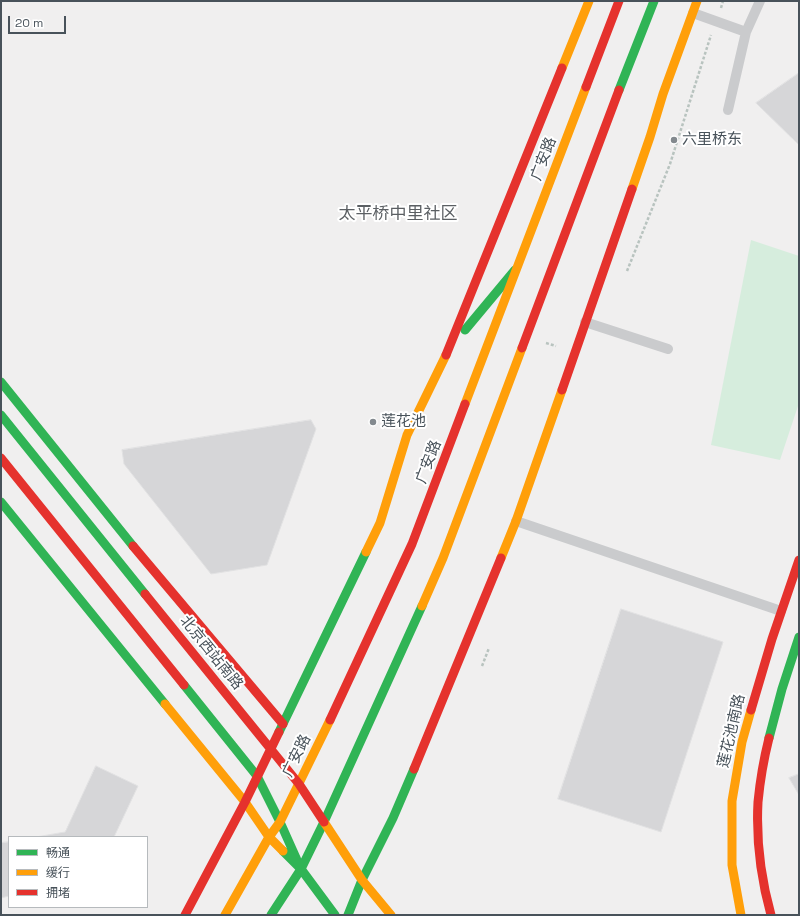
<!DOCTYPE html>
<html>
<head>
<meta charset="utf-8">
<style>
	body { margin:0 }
	#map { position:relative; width:800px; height:916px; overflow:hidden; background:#f0efef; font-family:"Space Grotesk","Noto Sans SC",sans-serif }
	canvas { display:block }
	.frame { position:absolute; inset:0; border:2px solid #48525a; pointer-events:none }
	.legend { position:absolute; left:8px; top:836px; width:140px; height:72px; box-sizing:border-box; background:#fff; border:1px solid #b6babd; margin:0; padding:5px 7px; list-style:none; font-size:12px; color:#48525a }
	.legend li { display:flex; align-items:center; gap:8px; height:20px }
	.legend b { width:20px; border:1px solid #b6babd }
	.scale { position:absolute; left:8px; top:16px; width:58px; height:18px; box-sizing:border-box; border:2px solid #48525a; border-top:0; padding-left:5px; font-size:12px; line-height:14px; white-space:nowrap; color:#48525a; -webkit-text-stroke:3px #fff; paint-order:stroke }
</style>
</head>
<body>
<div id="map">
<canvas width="800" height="916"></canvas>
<div class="frame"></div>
<ul class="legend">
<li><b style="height:5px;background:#30b455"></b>畅通</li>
<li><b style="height:5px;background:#ff9f0a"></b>缓行</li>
<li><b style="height:5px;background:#e5322d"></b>拥堵</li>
</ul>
<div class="scale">20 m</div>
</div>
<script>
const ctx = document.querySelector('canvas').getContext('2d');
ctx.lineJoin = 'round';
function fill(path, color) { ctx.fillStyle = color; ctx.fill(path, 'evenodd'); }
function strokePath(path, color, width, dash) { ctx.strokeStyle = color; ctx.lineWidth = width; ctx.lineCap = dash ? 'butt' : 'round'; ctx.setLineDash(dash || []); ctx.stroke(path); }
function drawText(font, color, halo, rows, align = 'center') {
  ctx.font = font + ' "Space Grotesk","Noto Sans SC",sans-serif'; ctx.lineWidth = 4; ctx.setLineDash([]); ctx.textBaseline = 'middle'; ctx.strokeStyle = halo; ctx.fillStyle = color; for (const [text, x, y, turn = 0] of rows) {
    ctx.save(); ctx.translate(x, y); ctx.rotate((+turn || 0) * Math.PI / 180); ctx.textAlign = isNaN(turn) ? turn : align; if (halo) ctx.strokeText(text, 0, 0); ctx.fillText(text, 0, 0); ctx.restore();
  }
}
fill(new Path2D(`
	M751 240 799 256V403L780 460 711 445Z`), '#d6eddd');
const building = new Path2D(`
	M799 73V145L756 103Z
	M311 420 316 429 267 565 211 574 124 464 122 450Z
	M621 609 723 642 661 832 558 799Z
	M96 766 138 786 114 837H36L65 832Z
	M799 774V795L789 778Z
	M9 842V896L1 898V843Z`);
fill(building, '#d6d6d8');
strokePath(building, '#e1e1e2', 1);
strokePath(new Path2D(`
	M721 8 723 1
	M627 271 670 164 711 35
	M546 343 556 346
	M482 666 489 648`), '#b8c3bf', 2.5, [3, 2]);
strokePath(new Path2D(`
	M693 13 746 32
	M728 110 746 32 760 1
	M585 322 668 349
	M516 521 781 611`), '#cacbcd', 10);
strokePath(new Path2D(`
	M619 90 654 1
	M465 330 515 270
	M1 382 133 546
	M1 415 145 594
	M1 502 165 704
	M184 685 257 776 280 822 301 869
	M279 732 366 552
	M769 738 782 689 799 637
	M283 851 301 869 335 915
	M271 915 301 869 324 822 422 606
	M348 915 362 880 393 818 414 769`), '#30b455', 9);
strokePath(new Path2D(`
	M562 68 589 1
	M632 189 650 137 663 94 697 1
	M465 404 586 87
	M366 552 380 523 407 435 446 355
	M501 558 516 521 562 390
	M422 606 443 558 522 348
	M165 704 245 802 269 837 283 851
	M324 822 362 880 391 915
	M225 915 269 837 280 822 330 720
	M741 915 732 865V801L742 742 751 710`), '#ff9f0a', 9);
strokePath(new Path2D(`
	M586 87 619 1
	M522 348 619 90
	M446 355 562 68
	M562 390 632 189
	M1 458 184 685
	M133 546 283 724
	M145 594 299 784 324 822
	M751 710 772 639 799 560
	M330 720 412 544 465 404
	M769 738C764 758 760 781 758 802 756 840 761 879 771 915
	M414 769 501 558
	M185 915 245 802 279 732`), '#e5322d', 9);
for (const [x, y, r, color] of [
	[674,140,4,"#83898e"],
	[373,422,4,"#83898e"]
]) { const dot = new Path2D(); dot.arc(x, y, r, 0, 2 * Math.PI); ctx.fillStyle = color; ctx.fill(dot); strokePath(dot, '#fff', 1.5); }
drawText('15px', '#48525a', '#fff', [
	["六里桥东",682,140],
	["莲花池",381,422]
], 'left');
drawText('15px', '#48525a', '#fff', [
	["广安路",544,159,-69],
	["广安路",429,462,-69],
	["北京西站南路",211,653,51],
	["莲花池南路",732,731,-77],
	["广安路",297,756,-64]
]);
drawText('17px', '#5b5f63', '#fff', [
	["太平桥中里社区",398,214]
]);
</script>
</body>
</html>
